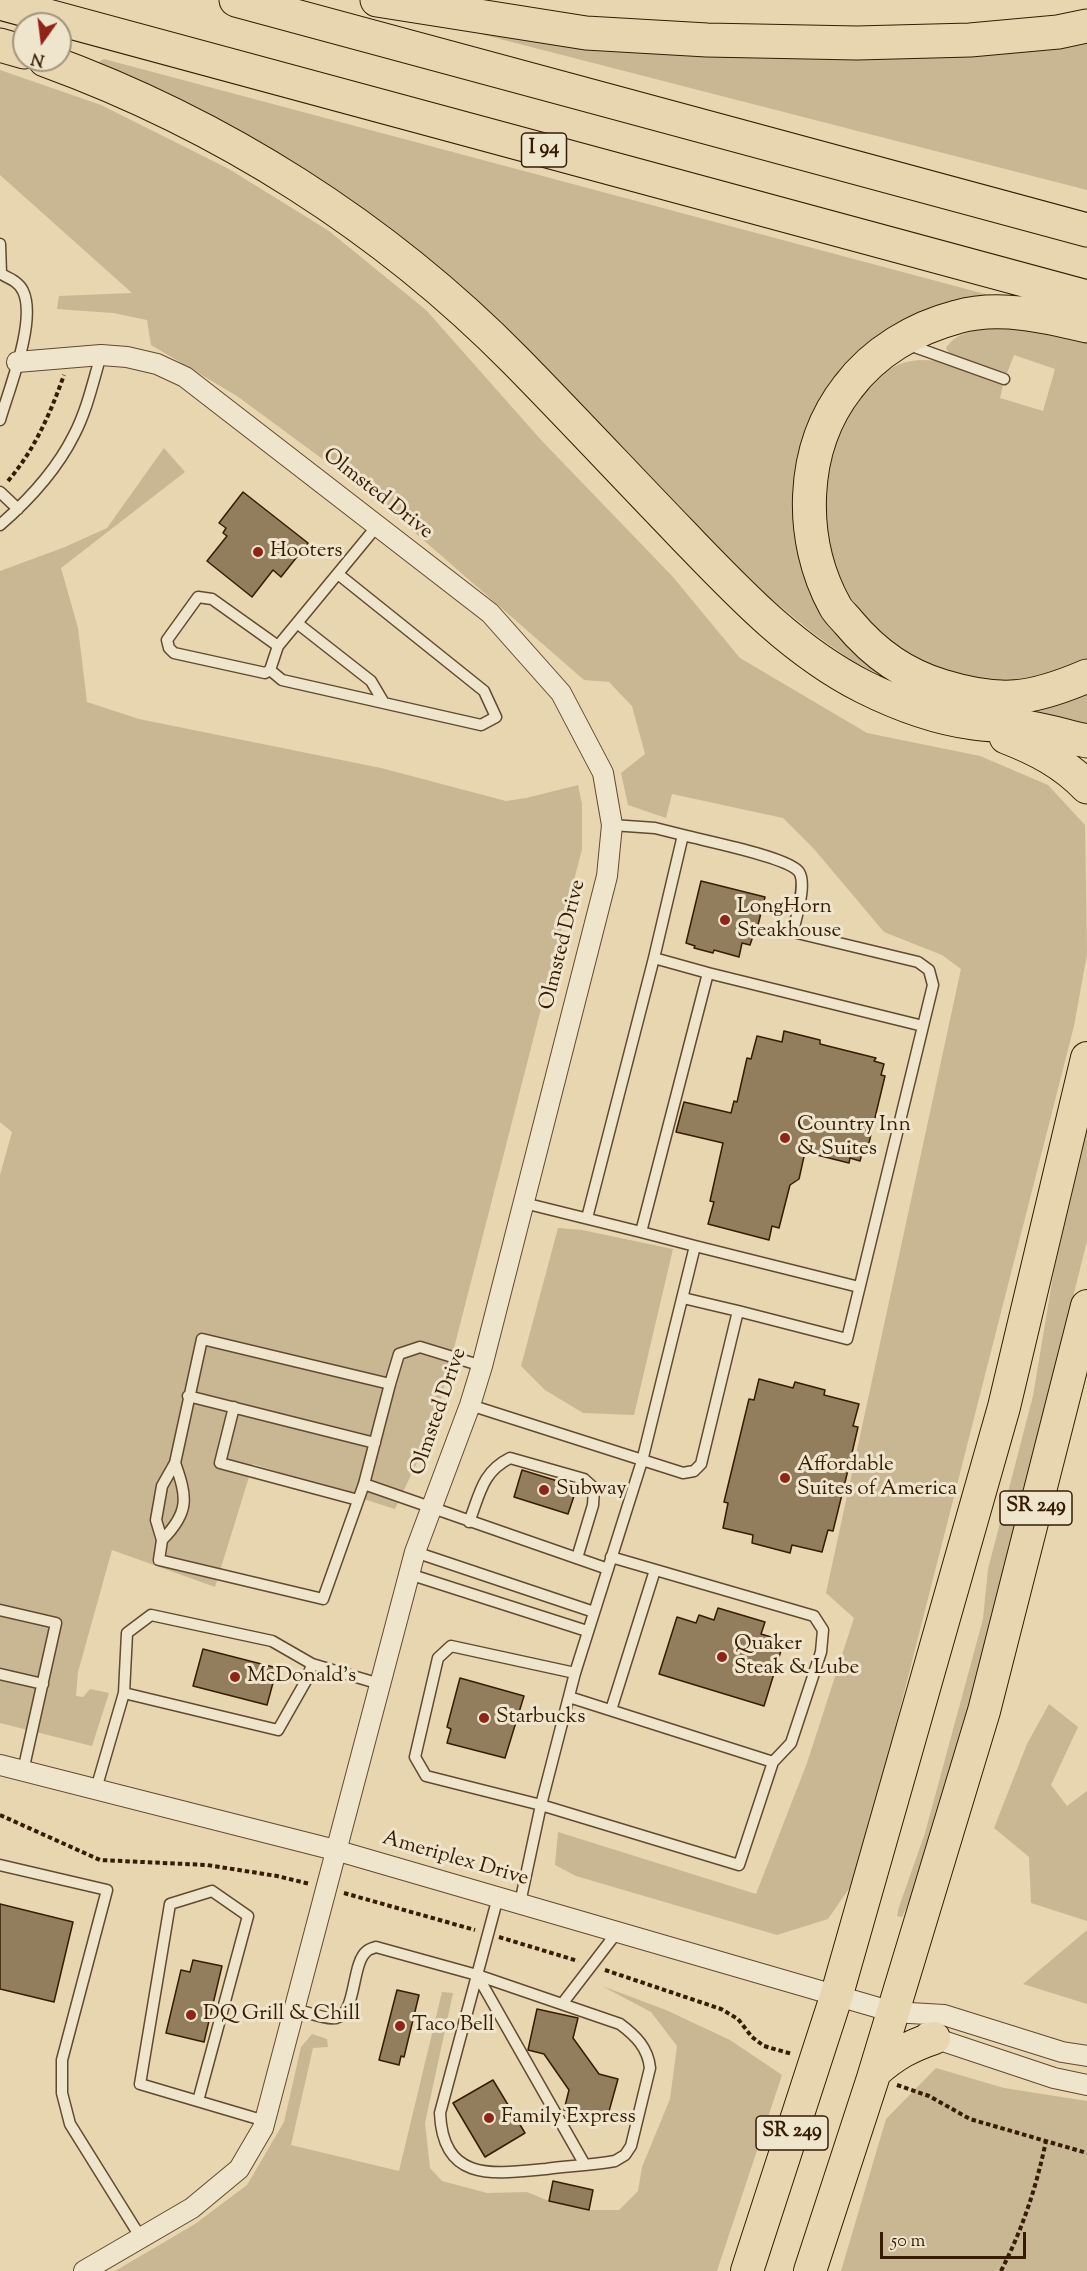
<!DOCTYPE html>
<html>
<head>
<meta charset="utf-8">
<style>
	body { margin:0 }
	#map { position:relative; width:1087px; height:2271px; overflow:hidden; background:#e7d6b0; font-family:"Sorts Mill Goudy",serif }
	canvas { display:block }
	.north { position:absolute; left:12px; top:12px; width:60px; height:60px; box-sizing:border-box; background:#efe4cc; border:2px solid #a5947c; border-radius:50%; rotate:194deg; font-size:16px; font-weight:700; line-height:24px; text-align:center; color:#361c03 }
	.north::after { content:''; display:block; margin:auto; width:21px; height:27px; background:#8f2418; clip-path:polygon(50% 0,100% 100%,50% 72%,0 100%) }
	.scale { position:absolute; left:880px; top:2232px; width:146px; height:27px; box-sizing:border-box; border:3px solid #361c03; border-top:0; padding-left:8px; font-size:18px; line-height:21px; white-space:nowrap; color:#361c03; -webkit-text-stroke:4px #efe4cc; paint-order:stroke }
</style>
</head>
<body>
<div id="map">
<canvas width="1087" height="2271"></canvas>
<div class="north">N</div>
<div class="scale">50 m</div>
</div>
<script>
const ctx = document.querySelector('canvas').getContext('2d');
ctx.lineJoin = 'round';
function fill(path, color) { ctx.fillStyle = color; ctx.fill(path, 'evenodd'); }
function strokePath(path, color, width, dash) { ctx.strokeStyle = color; ctx.lineWidth = width; ctx.lineCap = dash ? 'butt' : 'round'; ctx.setLineDash(dash || []); ctx.stroke(path); }
function drawText(font, color, halo, rows, align = 'center') {
  ctx.font = font + ' "Sorts Mill Goudy",serif'; ctx.lineWidth = 6; ctx.setLineDash([]); ctx.textBaseline = 'middle'; ctx.strokeStyle = halo; ctx.fillStyle = color; for (const [text, x, y, turn = 0] of rows) {
    ctx.save(); ctx.translate(x, y); ctx.rotate((+turn || 0) * Math.PI / 180); ctx.textAlign = isNaN(turn) ? turn : align; if (halo) ctx.strokeText(text, 0, 0); ctx.fillText(text, 0, 0); ctx.restore();
  }
}
fill(new Path2D(`
	M430 21 1087 37V190Z
	M104 59 1000 298 844 372 799 534 903 683 884 677 852 661 813 633 770 598 680 512 536 363 99 68 97 63Z
	M0 70 101 105 229 169 329 231 426 310 542 441 673 577 740 658 867 733 980 756 1048 785 1085 825 1087 954 1074 1026 857 1877 828 1919 777 1935 576 1876 555 1865 558 1832 756 1894 807 1763 854 1618 826 1593 961 969 942 955 884 932 814 849 783 818 672 794 666 818 628 805 621 773 645 754 632 706 609 682 584 680 374 497 237 396 151 345 147 320 113 313 57 309 59 296 132 293 0 175Z
	M1007 326 1087 344V658C1060 672 1027 683 996 683 969 683 942 671 919 658 903 649 884 638 871 624 835 588 812 509 827 459 833 440 842 423 853 407 866 387 887 364 912 361 942 356 976 373 1004 381L1000 398 1043 411 1055 369 1014 355 1007 373 950 354 946 348C957 329 988 329 1007 326Z
	M164 448 185 472 61 568 78 628 87 702 139 719 381 768 506 801 526 798 578 785 582 804V849L434 1426 395 1509 253 1464 215 1587 112 1550 78 1672 76 1696 83 1697 90 1689 109 1693 92 1746 0 1723V1175L12 1132 0 1122V571L65 547 107 528Z
	M1087 687V732L996 704Z
	M1087 1130V1241L991 1625 921 1875 902 1917 897 1916 899 1907 925 1833 983 1619 988 1569 1033 1396 1054 1270Z
	M558 1228 582 1230 673 1249 634 1415 583 1413 545 1390 521 1366Z
	M1049 1704 1078 1727 1051 1785 1067 1806 1087 1791V1921L1031 1903 1029 1857 994 1828 1027 1744Z
	M1087 1930V2004L1023 1984Z
	M602 1986 666 2010 730 2040 782 2075 717 2271H115L195 2224 247 2185 284 2122 301 2047 312 2034 327 2039 328 2047 313 2048 291 2145 399 2171 442 1992 453 1993 425 2123 430 2168 442 2181 487 2193 527 2192 549 2201 589 2210H619L638 2191 642 2167 670 2099 677 2046 651 2012Z
	M936 2068 1004 2088 1087 2101V2271H841L886 2119Z`), '#c9b693');
const building = new Path2D(`
	M243 492 308 543 281 577 273 570 252 597 207 561 227 536 223 533 226 528 219 523Z
	M701 881 765 897 756 933H754L750 945 742 943 739 957 714 950 713 953 694 948 695 946 686 943Z
	M784 1031 820 1040V1044L876 1058 874 1061 884 1064 881 1075 885 1076 867 1151 863 1150 860 1161 850 1158 849 1163 805 1152 799 1179 790 1185 779 1228 772 1226 769 1240 708 1224 714 1202 710 1201 723 1143 676 1132 684 1102 731 1113 734 1101 737 1102 747 1058 751 1059 757 1036 782 1042Z
	M759 1379 793 1388 795 1382 825 1390 824 1395 859 1404 853 1426 858 1427 849 1466 833 1531 828 1530 822 1552 792 1545 790 1553 752 1543 753 1535 723 1528 728 1503 724 1502 749 1399 754 1400Z
	M522 1470 577 1487 568 1514 514 1497Z
	M718 1608 765 1622 761 1634 784 1641 764 1706 659 1674 677 1617 696 1623 699 1615 714 1620Z
	M203 1649 277 1668 267 1705 193 1686Z
	M460 1678 524 1696 505 1758 447 1743 451 1729 447 1727Z
	M0 1904 73 1922 54 2002 0 1989Z
	M193 1960 222 1966 204 2042 166 2033 181 1970 190 1972Z
	M397 1990 419 1995 404 2057 401 2056 399 2065 379 2060Z
	M537 2009 578 2018 573 2038 599 2074 618 2079 606 2122 564 2110 569 2090 544 2054 528 2050Z
	M493 2080 525 2133 485 2157 453 2103Z
	M553 2181 593 2190 589 2210 549 2201Z`);
fill(building, '#927d5d');
strokePath(building, '#361c03', 1.5);
const lane = new Path2D(`
	M0 244 1 274C9 278 19 282 23 291 37 320 9 389 0 420
	M909 345 1004 379
	M0 492 18 509
	M0 525C30 499 56 471 74 435 87 410 93 382 101 355
	M338 574 484 691 496 717 481 725 282 680 270 670 278 646 377 526
	M297 623 371 681 384 703
	M270 670 265 673 174 653 169 648 167 640 198 597 212 599 278 646
	M683 835C705 841 789 857 799 872 807 884 796 917 793 932L918 962 929 970 933 985 847 1339 738 1311
	M708 973 923 1026
	M524 1203 641 1232 708 973 654 958 683 835 655 828 612 825
	M587 1218 654 958
	M695 1246 859 1287
	M390 1384 399 1354 420 1347 482 1366
	M188 1396 375 1443
	M470 1405 683 1473 694 1471 701 1464 738 1311 683 1298
	M234 1407 220 1463 358 1500
	M364 1484 390 1384 202 1339 175 1463 162 1486 156 1520 162 1540 159 1560 323 1599 364 1484 608 1569
	M469 1522C480 1494 482 1472 510 1458L584 1479 594 1488 593 1505 577 1558
	M162 1540C190 1512 187 1497 175 1463
	M415 1552 594 1612
	M409 1574 587 1631
	M0 1610 56 1623 23 1771
	M312 1664 380 1684
	M575 1673 451 1646 438 1658 415 1757 426 1776 541 1805 739 1865 773 1762 791 1743 821 1652 823 1630 814 1616 611 1557
	M0 1674 43 1684
	M569 1697 773 1762
	M611 1710 655 1570
	M96 1789 124 1693 127 1633 151 1615 272 1641 312 1664 307 1679 278 1730 124 1693
	M0 1865 107 1890 62 2060V2093L70 2124 141 2238
	M520 1903 541 1805 575 1673 642 1461 695 1246 641 1232
	M477 1975 585 2165
	M562 2004 618 1931
	M294 2009C304 2011 327 2020 336 2018 357 2014 351 1963 367 1951 369 1949 373 1948 376 1947L477 1975 620 2024C636 2036 648 2048 650 2068L631 2146 625 2155 615 2161C593 2165 569 2166 546 2169 494 2174 443 2183 440 2113 459 2041 478 1969 498 1897
	M198 2101 248 1916 212 1891 170 1904 140 2084 265 2121`);
const street = new Path2D(`
	M17 362 101 355 127 357 157 364 185 377 490 613 561 693 603 773 612 825 607 876 482 1366 470 1405 415 1552 263 2128 239 2169 192 2208 84 2271
	M0 1765 335 1850 893 2012 944 2015 1062 2052 1087 2056
	M926 2033 934 2038 1054 2078 1087 2085`);
const primary = new Path2D(`
	M875 2072C894 2055 910 2046 934 2038
	M747 2271 837 1994 1004 1407 1087 1058
	M810 2271 873 2078 984 1711 1087 1306`);
const highway = new Path2D(`
	M236 0 1087 230
	M377 0 586 33 707 40 857 43 970 40 1058 32 1087 26
	M0 3 1087 297
	M0 45 24 52
	M45 60C221 124 384 227 516 361 571 417 625 475 680 532 736 590 791 650 864 687 898 704 936 718 973 723 992 726 1012 725 1031 728 1050 731 1068 737 1087 741
	M1087 326C1046 316 998 305 957 317 915 328 874 352 848 387 800 448 798 539 835 606 838 612 845 618 849 623 874 653 905 675 942 686 1001 704 1031 700 1087 676
	M1006 737C1037 749 1064 763 1087 787`);
strokePath(lane, '#624a2e', 13);
strokePath(street, '#624a2e', 22);
strokePath(primary, '#361c03', 34);
strokePath(highway, '#361c03', 35);
strokePath(new Path2D(`
	M8 481C35 449 50 414 64 375
	M0 1815 100 1860 207 1865 277 1876 310 1884
	M344 1893 475 1930
	M499 1937 578 1961
	M605 1970 721 2009 738 2019 752 2037 764 2046 792 2054
	M897 2085 929 2096 970 2119 1087 2153
	M1001 2271C1023 2228 1036 2188 1046 2141`), '#361c03', 4, [4.5, 3]);
strokePath(lane, '#efe4cc', 10);
strokePath(street, '#efe4cc', 20);
strokePath(primary, '#e7d6b0', 32);
strokePath(highway, '#e7d6b0', 33);
for (const [x, y, r, color] of [
	[258,552,6,"#8f2418"],
	[725,920,6,"#8f2418"],
	[785,1138,6,"#8f2418"],
	[785,1478,6,"#8f2418"],
	[544,1490,6,"#8f2418"],
	[722,1657,6,"#8f2418"],
	[235,1677,6,"#8f2418"],
	[484,1718,6,"#8f2418"],
	[191,2015,6,"#8f2418"],
	[400,2026,6,"#8f2418"],
	[489,2118,6,"#8f2418"]
]) { const dot = new Path2D(); dot.arc(x, y, r, 0, 2 * Math.PI); ctx.fillStyle = color; ctx.fill(dot); strokePath(dot, '#efe4cc', 2); }
for (const [x, y, w] of [
	[544,150,45],
	[1036,1508,72],
	[792,2133,72]
]) { const box = new Path2D(); box.roundRect(x - w / 2, y - 17, w, 34, 4.5); ctx.fillStyle = '#efe4cc'; ctx.fill(box); strokePath(box, '#361c03', 1.5); }
drawText('bold 20px', '#361c03', null, [
	["I 94",544,150],
	["SR 249",1036,1508],
	["SR 249",792,2133]
]);
drawText('21px', '#361c03', '#efe4cc', [
	["Olmsted Drive",377,495,38],
	["Olmsted Drive",564,945,-76],
	["Olmsted Drive",440,1412,-71],
	["Ameriplex Drive",455,1860,16]
]);
drawText('21px', '#361c03', '#efe4cc', [
	["Hooters",270,552],
	["LongHorn",737,908],
	["Steakhouse",737,932],
	["Country Inn",797,1126],
	["& Suites",797,1150],
	["Affordable",797,1466],
	["Suites of America",797,1490],
	["Subway",556,1490],
	["Quaker",734,1645],
	["Steak & Lube",734,1669],
	["McDonald's",247,1677],
	["Starbucks",496,1718],
	["DQ Grill & Chill",203,2015],
	["Taco Bell",412,2026],
	["Family Express",501,2118]
], 'left');
</script>
</body>
</html>
